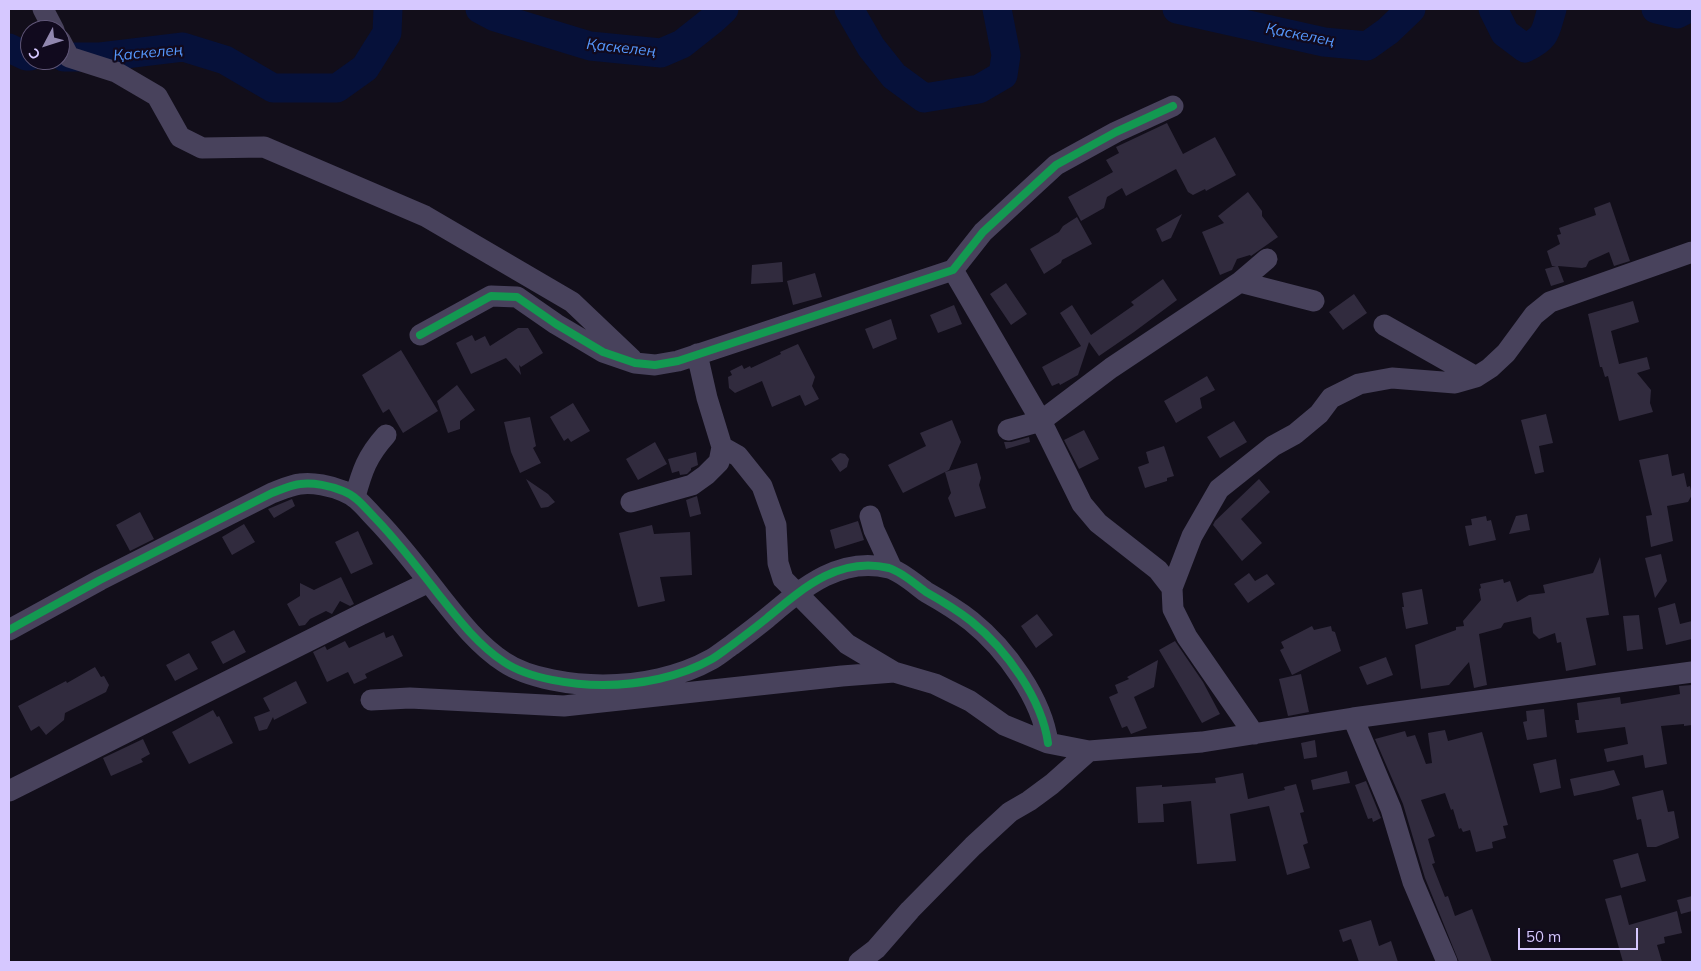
<!DOCTYPE html>
<html>
<head>
<meta charset="utf-8">
<style>
	body { margin:0 }
	#map { position:relative; width:1701px; height:971px; overflow:hidden; background:#120e1a; font-family:Mulish,sans-serif }
	canvas { display:block }
	.frame { position:absolute; inset:0; border:10px solid #d6c8ff; pointer-events:none }
	.north { position:absolute; left:20px; top:20px; width:50px; height:50px; box-sizing:border-box; background:#110a1e; border:1px solid #605678; border-radius:50%; rotate:230deg; font-size:14px; font-weight:700; line-height:20px; text-align:center; color:#d6c8ff }
	.north::after { content:''; display:block; margin:auto; width:18px; height:22px; background:#9187af; clip-path:polygon(50% 0,100% 100%,50% 72%,0 100%) }
	.scale { position:absolute; left:1518px; top:928px; width:120px; height:22px; box-sizing:border-box; border:2px solid #d6c8ff; border-top:0; padding-left:6px; font-size:15px; line-height:18px; white-space:nowrap; color:#d6c8ff; -webkit-text-stroke:4px #110a1e; paint-order:stroke }
</style>
</head>
<body>
<div id="map">
<canvas width="1701" height="971"></canvas>
<div class="frame"></div>
<div class="north">С</div>
<div class="scale">50 m</div>
</div>
<script>
const ctx = document.querySelector('canvas').getContext('2d');
ctx.lineJoin = 'round';
function strokePath(path, color, width, dash) { ctx.strokeStyle = color; ctx.lineWidth = width; ctx.lineCap = dash ? 'butt' : 'round'; ctx.setLineDash(dash || []); ctx.stroke(path); }
function fill(path, color) { ctx.fillStyle = color; ctx.fill(path, 'evenodd'); }
function drawText(font, color, halo, rows, align = 'center') {
  ctx.font = font + ' Mulish,sans-serif'; ctx.lineWidth = 4.5; ctx.setLineDash([]); ctx.textBaseline = 'middle'; ctx.strokeStyle = halo; ctx.fillStyle = color; for (const [text, x, y, turn = 0] of rows) {
    ctx.save(); ctx.translate(x, y); ctx.rotate((+turn || 0) * Math.PI / 180); ctx.textAlign = isNaN(turn) ? turn : align; if (halo) ctx.strokeText(text, 0, 0); ctx.fillText(text, 0, 0); ctx.restore();
  }
}
strokePath(new Path2D(`
	M480 9 495 17 590 46 661 53 682 44 711 21 724 9
	M849 9 871 47 894 76 924 98 979 89 1003 75 1006 55 997 9
	M1177 9 1324 42 1367 46 1388 31 1411 9
	M1493 9 1505 33 1525 48C1548 37 1545 31 1552 9
	M1656 9 1677 14 1687 9
	M9 48 26 56H30
	M64 57H100L183 47 225 60 273 88H337L365 68 387 33 388 9`), '#06113a', 29);
fill(new Path2D(`
	M1167 123 1183 154 1215 137 1236 175 1206 191 1205 189 1193 195 1188 192 1176 169 1126 196 1122 188 1107 197 1104 208 1081 221 1068 197 1113 172 1106 160 1119 153 1116 147Z
	M1248 192 1262 211V216L1278 237 1251 256 1250 255 1237 259 1232 270 1220 275 1202 232 1224 223 1218 216Z
	M1610 202 1630 261 1614 266 1609 252 1589 261 1586 267 1582 268 1558 266 1564 282 1551 286 1545 269 1556 266H1552L1547 251 1560 244 1557 235 1561 234 1559 228 1596 215 1594 208Z
	M1182 214 1171 238 1162 242 1156 229Z
	M1077 217 1092 244 1062 260 1061 263 1044 274 1030 249 1059 232 1063 226Z
	M782 262 783 282 751 284 752 265Z
	M815 273 822 297 793 305 787 281Z
	M1163 279 1177 300 1134 332 1099 356 1089 342 1078 375 1060 385 1059 383 1052 386 1042 367 1081 346 1060 313 1072 305 1091 335 1134 305 1131 302Z
	M1006 283 1027 314 1011 325 990 294Z
	M1354 294 1367 313 1343 330 1329 312Z
	M1633 301 1639 322 1611 331 1619 364 1647 357 1650 369 1637 373 1651 390 1650 403 1653 412 1619 421 1608 376 1605 377 1602 367H1600L1588 314Z
	M954 305 962 324 938 333 930 315Z
	M891 319 897 339 873 349 865 329Z
	M518 328H528L543 353 521 367 519 365 521 375 506 358 471 374 456 343 472 335 475 341 485 336 490 346Z
	M798 344 815 377 812 386 819 399 805 406 800 395 772 407 762 381 735 393 729 388 728 377 732 375 730 371 742 365 744 369 750 366 751 368 781 354 780 352Z
	M401 350 438 411 403 433 389 409 383 413 362 375Z
	M1207 376 1215 390 1200 398 1202 408 1176 423 1164 401Z
	M457 385 475 410 460 421V429L448 433 437 401Z
	M573 403 590 431 571 442 568 438 564 441 550 417Z
	M1546 414 1553 443 1539 446 1544 472 1535 474 1521 420Z
	M530 417 536 446 533 448 541 463 520 473 511 452 504 422Z
	M952 420 961 442 949 470 903 493 888 465 926 446 920 433Z
	M1234 421 1247 442 1220 458 1207 437Z
	M1084 430 1099 459 1079 469 1064 440Z
	M1029 437 1030 442 1006 449 1004 442H1011Z
	M655 442 667 464 638 480 626 459Z
	M1164 446 1174 476 1167 478V481L1145 488 1138 467 1149 463 1146 452Z
	M696 452 698 465 691 468V470L687 474 680 475 679 471 672 473 668 459Z
	M840 453 845 454 849 459 847 467 840 472 831 459Z
	M1668 454 1672 476 1684 473 1687 487 1690 486 1692 495 1688 502 1667 506 1673 541 1651 547 1646 516 1652 515 1639 460Z
	M977 463 981 478 979 485 986 508 955 517 948 498 951 493 945 472Z
	M526 479 548 494 555 502 548 507 541 508Z
	M1259 479 1270 492 1241 519 1262 543 1242 561 1213 525 1215 521Z
	M697 496 701 514 690 517 686 500Z
	M292 499 295 506 274 518 268 509Z
	M140 512 154 539 130 551 116 525Z
	M1527 514 1530 530 1509 534 1516 516Z
	M1486 516 1487 521 1491 520 1496 540 1469 546 1465 526 1472 525 1471 519Z
	M858 521 864 540 835 549 830 530Z
	M244 524 255 542 232 555 222 537Z
	M652 525 654 534 690 532 692 575 660 577 665 601 638 607 619 533Z
	M358 531 373 564 351 574 335 542Z
	M1661 554 1667 581 1655 598 1645 558Z
	M1600 557 1609 615 1586 618 1596 665 1566 671 1561 642 1557 643 1555 633 1539 639 1533 633 1531 617 1504 623 1501 628 1479 634 1487 685 1474 688 1469 662 1449 685 1421 689 1415 645 1456 630V627L1464 626 1463 621 1481 600 1479 589 1481 588 1480 584 1503 579 1504 583 1510 581 1517 602 1529 595 1545 593 1543 585 1593 573Z
	M1249 573 1255 581 1267 574 1275 584 1248 603 1234 584Z
	M341 577 354 604 350 606 340 601 332 614 326 611 310 619 305 625 299 626 287 604 300 596V583L314 590Z
	M1422 589 1428 624 1406 629 1402 607H1404L1402 593Z
	M1675 603 1680 624 1692 621V639L1666 645 1658 608Z
	M1037 614 1053 635 1036 648 1021 626Z
	M1639 615 1643 649 1627 651 1623 616Z
	M1312 626 1314 630 1331 626 1332 631 1335 632 1341 651 1292 675 1280 650 1284 648 1281 642Z
	M234 630 246 652 223 664 211 642Z
	M384 632 386 638 393 635 403 656 365 674 367 678 354 684 348 672 327 682 313 652 325 646 327 650 345 641 349 648Z
	M1175 641 1203 682 1220 714 1202 723 1159 650Z
	M189 653 198 669 175 681 166 665Z
	M1386 657 1393 675 1367 685 1359 667Z
	M1158 660 1154 687 1134 697 1147 728 1131 734 1127 726 1122 728 1109 697 1118 693 1115 685 1129 679 1127 677Z
	M95 667 101 677 104 676 109 685 106 692 65 713 64 720 46 735 39 726 31 731 18 706 66 681 67 683Z
	M1301 674 1309 712 1288 716 1279 679Z
	M296 681 307 703 274 720 273 717 267 729 259 731 254 717 270 711 263 698Z
	M1692 685V725L1684 726V724L1661 726 1667 764 1645 768 1643 755 1607 762 1604 749 1628 744 1625 727 1577 733 1575 720H1579L1577 703 1620 697 1621 704 1680 694 1679 686Z
	M1544 709 1547 737 1527 740 1523 722 1527 721 1526 711Z
	M213 710 217 717 219 716 233 743 189 764 172 732Z
	M1445 730 1448 741 1482 732 1508 825 1503 826 1506 838 1492 842 1493 848 1476 852 1470 830 1463 832 1461 828 1459 829 1453 809 1451 810 1445 793 1421 800 1435 836 1428 839 1435 863 1432 864 1445 897 1448 896 1455 916 1472 909 1492 962H1459L1425 878 1403 804 1375 739 1405 731 1407 737 1415 735 1426 764 1432 763 1428 733Z
	M143 739 150 754 141 759 143 762 111 776 103 758Z
	M1315 740 1317 757 1304 759 1301 743Z
	M1556 759 1561 788 1540 793 1533 764Z
	M1614 770 1620 785 1603 790 1574 796 1570 779Z
	M1347 771 1350 783 1313 790 1311 780Z
	M1243 773 1248 799 1285 790 1284 787 1296 784 1304 812 1300 813 1308 843 1303 845 1310 868 1287 875 1269 806 1230 814 1236 861 1197 864 1191 801 1163 804 1164 822 1138 823 1136 787 1162 785V787L1216 783 1215 778Z
	M1366 781 1381 818 1373 822 1372 818 1368 819 1355 785Z
	M1663 790 1668 812 1674 811 1679 838 1656 847H1647L1641 819 1637 820 1632 797Z
	M1638 853 1646 881 1621 888 1613 860Z
	M1621 895 1629 925 1677 911 1682 933 1664 937 1665 943 1657 945 1662 962H1623L1605 899Z
	M1692 896V911L1681 914 1677 900Z
	M1371 920 1379 946 1391 941 1398 962H1359L1351 939 1343 942 1339 930Z`), '#312b3e');
strokePath(new Path2D(`
	M43 9 54 30
	M60 40 69 57 116 72 157 96 180 137 202 148 264 147 425 216 572 302 632 359
	M953 270 1041 421 1082 504 1098 523 1158 570 1172 588
	M1240 282 1314 301
	M1384 325 1476 377
	M420 335 491 296 517 297 556 324 603 352 635 363 655 365 678 361 953 270 983 232 1056 165 1116 132 1173 106
	M1008 430 1041 421 1111 368 1240 282 1267 259
	M722 447 738 456 762 486 776 525 778 563 783 579 847 644 894 672 935 684 970 701 1004 725 1048 743 1089 751 1202 742 1353 718 1692 672
	M355 497C362 471 367 456 386 435
	M631 502 692 485 706 475 719 462 722 447 707 398 697 354
	M870 516 874 530 892 569
	M9 630 100 580 272 493C280 490 291 485 300 484 313 482 331 486 343 491 357 496 366 509 376 519 399 543 419 569 439 595 458 619 478 645 504 662 529 679 574 685 603 685 640 685 680 677 712 659 719 655 726 649 732 645 744 636 756 627 767 618 803 588 839 556 889 568 902 572 915 584 926 592 942 601 957 610 971 621 1006 649 1042 699 1048 743
	M371 700 410 698 564 706 842 676 894 672
	M1353 718 1391 809 1413 882 1447 962
	M1254 734 1187 637 1173 609 1172 588 1192 536 1219 489 1273 446 1295 434 1319 414 1331 398 1359 384 1392 378 1455 383 1476 377 1490 368 1506 353 1534 315 1550 302 1692 252
	M9 791 360 615 429 582
	M859 962 876 949 910 910 973 846 1010 812 1029 801 1052 784 1089 751`), '#48425c', 21);
strokePath(new Path2D(`
	M420 335 491 296 517 297 556 324 603 352 635 363 655 365 678 361 953 270 983 232 1056 165 1116 132 1173 106
	M9 630 100 580 272 493C280 490 291 485 300 484 313 482 331 486 343 491 357 496 366 509 376 519 399 543 419 569 439 595 458 619 478 645 504 662 529 679 574 685 603 685 640 685 680 677 712 659 719 655 726 649 732 645 744 636 756 627 767 618 803 588 839 556 889 568 902 572 915 584 926 592 942 601 957 610 971 621 1006 649 1042 699 1048 743`), '#139951', 8);
drawText('italic 15px', '#5699ff', '#110a1e', [
	["Қаскелең",1300,35,11],
	["Қаскелең",621,48,6],
	["Қаскелең",148,53,-5]
]);
</script>
</body>
</html>
